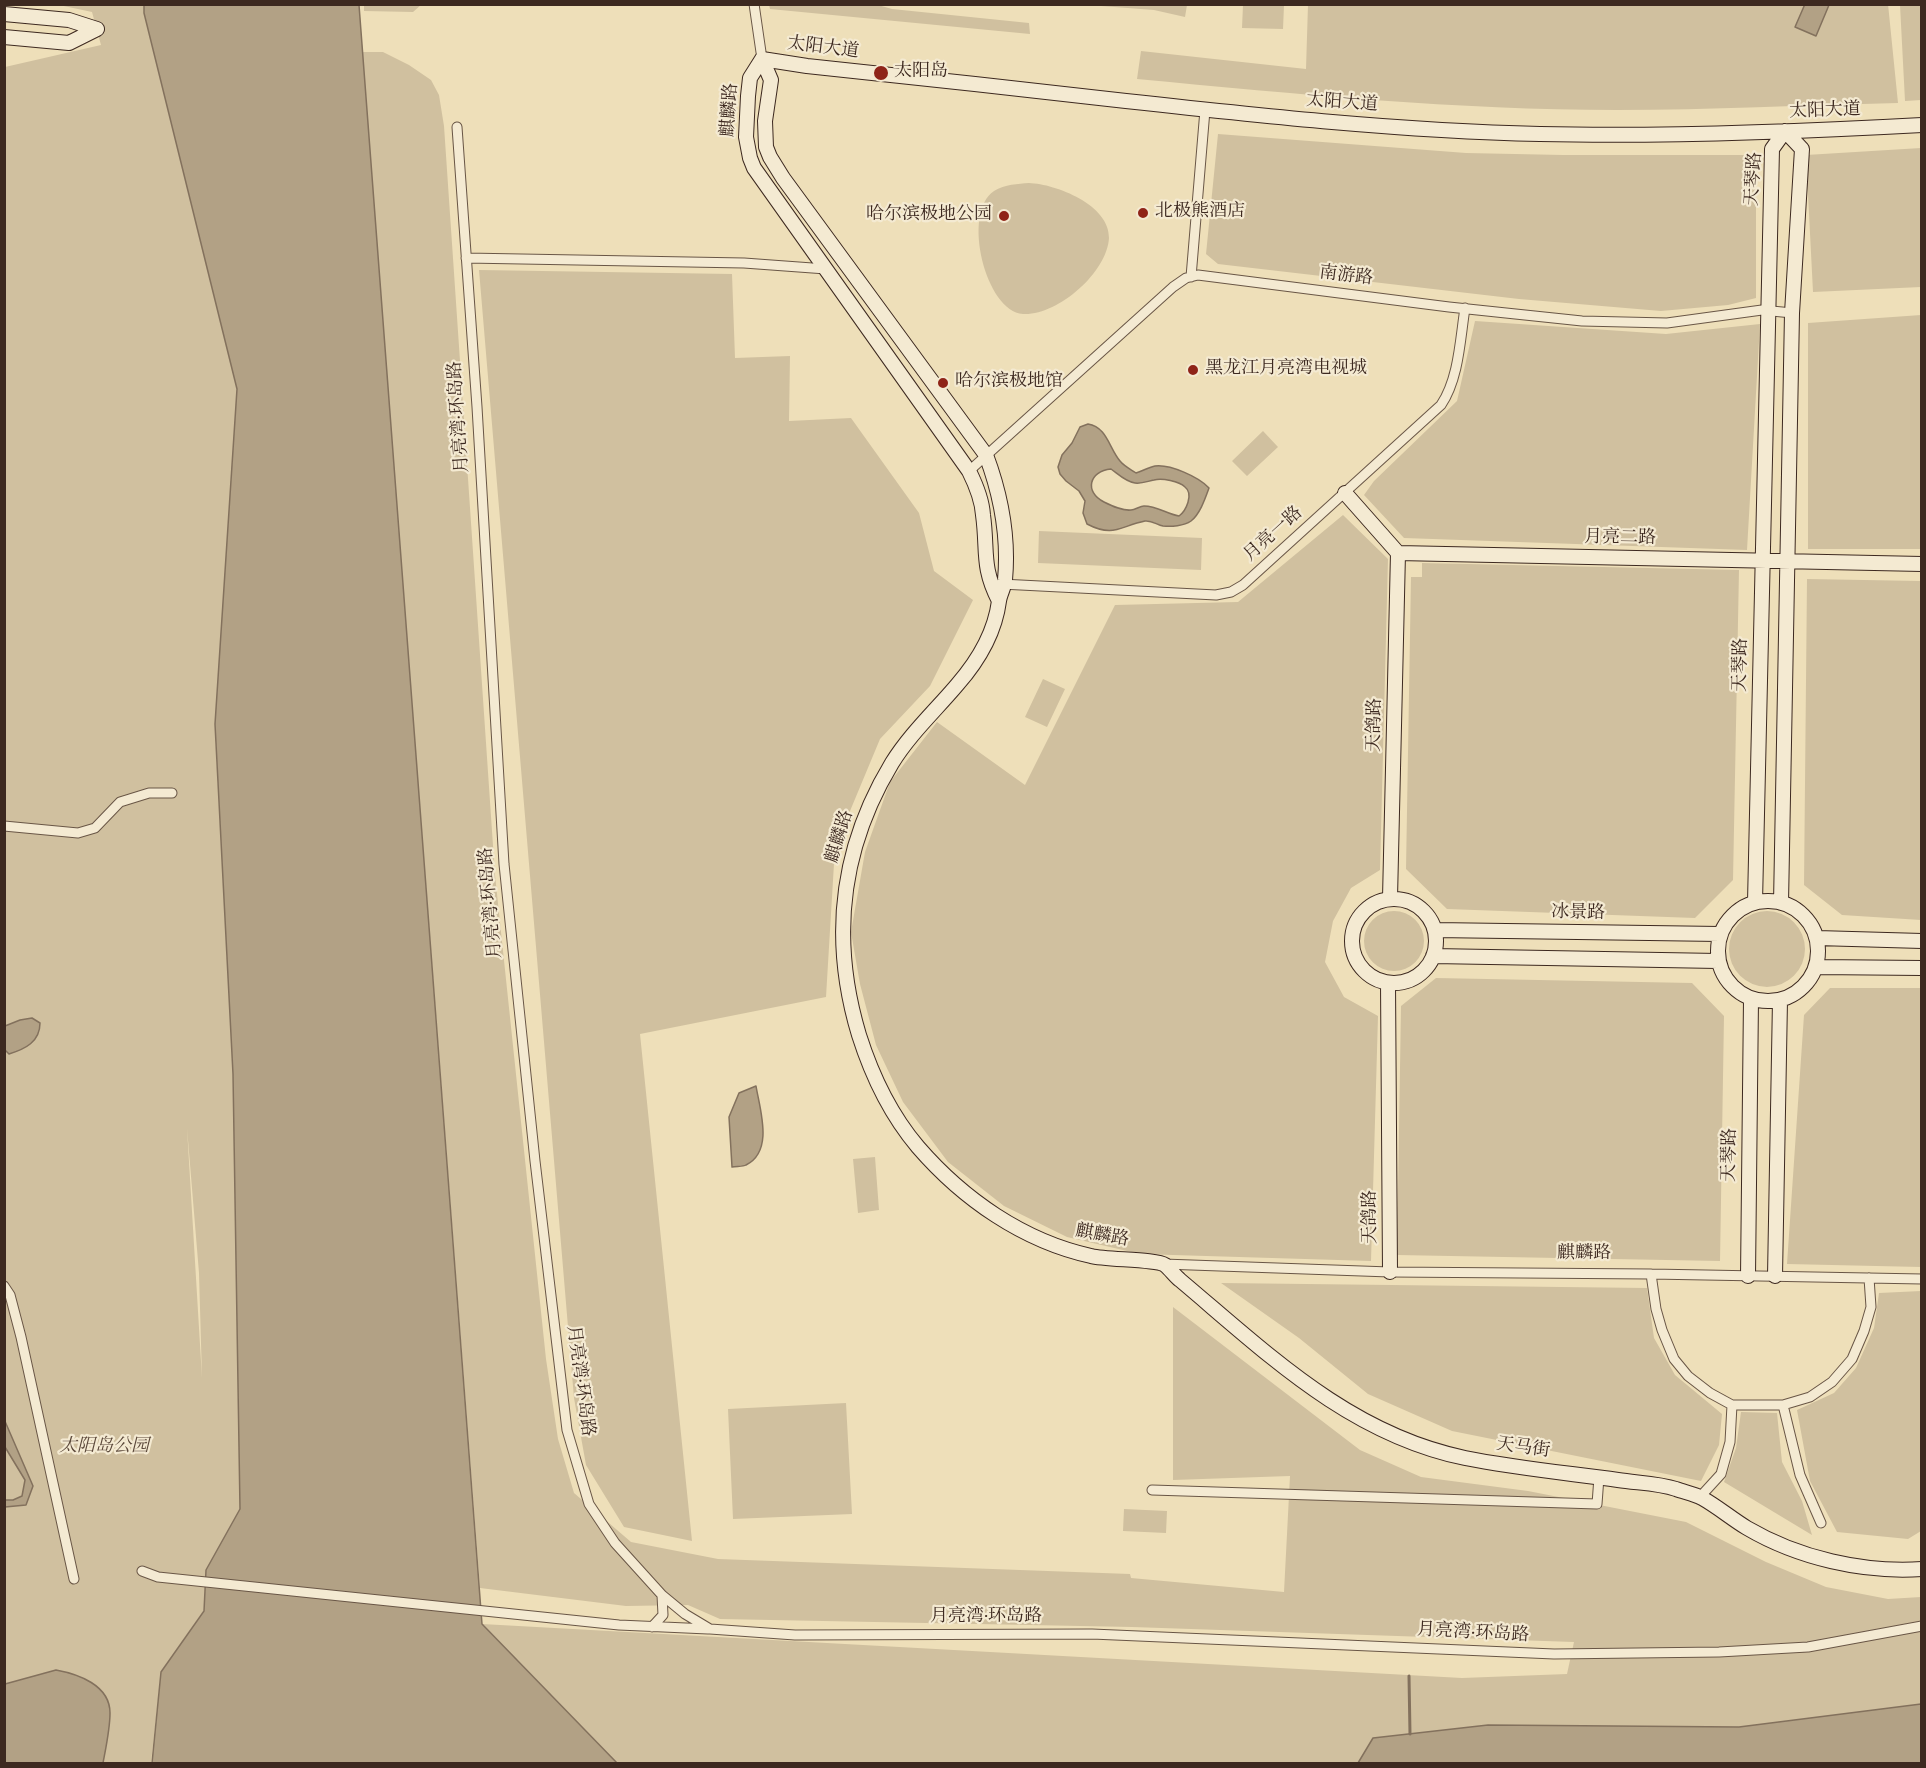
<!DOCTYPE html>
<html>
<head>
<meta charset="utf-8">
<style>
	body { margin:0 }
	#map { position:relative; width:1926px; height:1768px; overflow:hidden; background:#eedfb9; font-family:Vollkorn,serif }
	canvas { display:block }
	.frame { position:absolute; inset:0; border:6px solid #3d2920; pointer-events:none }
</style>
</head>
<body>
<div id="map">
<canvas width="1926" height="1768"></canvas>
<div class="frame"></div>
</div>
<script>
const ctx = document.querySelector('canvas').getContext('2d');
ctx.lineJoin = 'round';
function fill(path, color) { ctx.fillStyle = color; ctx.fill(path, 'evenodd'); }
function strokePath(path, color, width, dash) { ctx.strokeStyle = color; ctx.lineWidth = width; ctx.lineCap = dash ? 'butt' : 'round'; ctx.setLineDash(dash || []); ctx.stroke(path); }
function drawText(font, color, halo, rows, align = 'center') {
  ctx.font = font + ' Vollkorn,"Noto Serif SC",serif'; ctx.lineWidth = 4.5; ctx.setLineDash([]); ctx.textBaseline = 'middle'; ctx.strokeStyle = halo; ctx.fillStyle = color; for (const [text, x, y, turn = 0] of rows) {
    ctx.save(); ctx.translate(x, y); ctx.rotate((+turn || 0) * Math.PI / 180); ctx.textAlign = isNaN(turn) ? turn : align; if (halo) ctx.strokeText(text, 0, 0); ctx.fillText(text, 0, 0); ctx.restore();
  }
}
fill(new Path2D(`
	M1102 4H1187V5L1185 17 1154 10 1101 6Z
	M1888 4 1898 103C1804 105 1711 110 1617 110 1457 110 1297 94 1137 79L1141 51 1306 69 1308 5Z
	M59 5H144V13L237 389 215 728 233 1074 240 1509 206 1570 204 1610 161 1672 151 1763H103L110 1710 105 1697 56 1670 5 1684V67L101 45 92 12ZM187 1128 199 1273 202 1378Z
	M364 5V4L421 5 413 12 364 11Z
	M769 5H878L892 9 1029 23 1030 34 770 9Z
	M1243 5H1284L1283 29 1242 28Z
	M1900 5H1921V100L1905 101Z
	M362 52H383L409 65 431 80 439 95 444 126 495 875 546 1359 558 1439 574 1493 631 1542 718 1559 1130 1574 1131 1578 1284 1592 1290 1476 1173 1480V1307L1360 1450 1421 1477 1528 1491 1686 1522 1766 1562 1826 1587 1888 1599 1921 1597V1704L1739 1727 1488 1725 1373 1738 1358 1764 617 1763 482 1624 1462 1678 1567 1674 1574 1642 1132 1627 720 1619 688 1605 626 1606 480 1588Z
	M1218 134 1466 153 1563 155H1756V298L1728 305 1661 311 1519 299 1218 264 1206 254Z
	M1921 148V287L1813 292 1806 155Z
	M1029 183C1056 184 1110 205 1109 238 1107 273 1057 316 1023 314 986 312 961 213 994 191 1005 184 1018 184 1029 183Z
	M479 270 732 274 735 358 790 356 789 421 851 418 919 513 934 571 973 600 930 686 880 739 835 847 826 997 640 1034 692 1541 624 1527 586 1465 574 1398Z
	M1921 315V549H1808V323Z
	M1475 321 1666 334 1760 324 1747 550 1404 538 1364 495 1374 481 1457 401Z
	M1263 431 1278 447 1247 476 1232 461Z
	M1343 515 1388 559 1380 870 1351 888 1333 921 1325 962 1344 997 1378 1016 1371 1261 1140 1254 1067 1237 1004 1206 948 1162 903 1102 876 1045 860 984 851 932 865 852 890 782 937 722 1025 785 1115 605 1238 602Z
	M1039 531 1202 538 1201 570 1038 563Z
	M1422 563 1739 570 1733 880 1695 918 1447 909 1406 869 1411 577H1422Z
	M1807 579 1921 581V920L1842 915 1804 885Z
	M1043 679 1065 689 1047 727 1025 717Z
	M1364 941a30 30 0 1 1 60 0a30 30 0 1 1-60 0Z
	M1729 949a38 38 0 1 1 76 0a38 38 0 1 1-76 0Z
	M1436 978 1692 983 1724 1016 1720 1261 1397 1255 1401 1006Z
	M1830 988H1921V1267L1787 1264 1804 1015Z
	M875 1157 879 1210 858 1213 853 1159Z
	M1221 1283 1647 1288 1654 1338 1675 1375 1722 1414 1719 1445 1701 1481 1452 1431 1368 1394 1299 1338Z
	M1921 1291V1531L1908 1539 1837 1532 1810 1481 1797 1410 1834 1393 1856 1368 1874 1328 1879 1293Z
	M846 1403 852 1514 733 1519 728 1409Z
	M1741 1412 1777 1413 1782 1462 1802 1501 1812 1535 1724 1482 1736 1448Z
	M1124 1509 1167 1511 1166 1533 1123 1531Z`), '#d0c09f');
const water = new Path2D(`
	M1805 4 1829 5 1816 36 1795 27Z
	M144 5H359L482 1624 617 1763H152L161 1672 204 1611 206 1570 240 1509 233 1074 215 724 237 389 144 13Z
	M1088 424C1107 427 1109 448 1120 461 1124 466 1130 469 1136 473 1143 471 1149 467 1155 466 1170 464 1199 477 1209 488 1205 499 1200 514 1191 521 1184 526 1171 527 1163 526 1157 525 1152 520 1145 521 1120 526 1114 538 1087 524L1083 513 1085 501 1079 491 1066 481 1060 474 1058 467 1062 455 1072 443 1080 427ZM1111 469C1118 474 1126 482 1135 483 1142 484 1148 481 1154 480 1162 478 1179 481 1185 487 1194 494 1186 511 1179 516 1167 514 1157 506 1144 506 1140 506 1135 510 1131 510 1122 511 1112 506 1104 502 1084 492 1089 471 1111 469Z
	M32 1018 40 1023C40 1042 25 1049 9 1054L5 1050V1026L20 1020Z
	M756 1086C760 1110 774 1151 746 1165 743 1167 736 1166 732 1167L729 1117 739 1093Z
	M4 1419 33 1486 26 1505 5 1507V1500H13L22 1496 25 1480 5 1447Z
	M56 1670C78 1674 110 1685 110 1713 110 1729 106 1747 103 1763H5V1684Z
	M1921 1704V1763H1358L1373 1738 1488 1725 1739 1727Z`);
fill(water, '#b2a185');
strokePath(water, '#83715d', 1.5);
strokePath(new Path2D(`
	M1409 1676 1410 1734`), '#83715d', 3);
const street = new Path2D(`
	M754 4 762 59
	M457 127 477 407 504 864 535 1161 567 1430 589 1504 615 1543 662 1595 685 1614 710 1629 795 1635 1092 1634 1554 1654 1719 1652 1808 1647 1922 1626
	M466 258 744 263 826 269
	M1191 277 1205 110
	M969 471 1173 287 1186 278 1198 275 1449 307 1582 321 1667 323 1762 310 1792 313
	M1001 584 1216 595 1231 592 1243 585 1441 405C1459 378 1460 340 1465 308
	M4 826 78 833 95 828 120 802 149 793H172
	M1163 1264 1390 1272 1651 1274 1922 1279
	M1651 1274 1656 1309 1662 1330 1674 1359 1688 1376 1710 1393 1732 1405H1783L1810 1397 1832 1382 1852 1359 1864 1331 1871 1307 1869 1278
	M4 1286 10 1295 21 1337 74 1579
	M1783 1405 1800 1475 1821 1523
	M1152 1490 1597 1504 1599 1477
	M1700 1497 1721 1474 1730 1442 1732 1405
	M142 1571 158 1577 619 1625 708 1629
	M652 1627 663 1615 662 1595`);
const secondary = new Path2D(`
	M4 14 69 20 97 29
	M4 37 69 43 97 29
	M762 59 771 80 765 121 766 147 770 157 783 178 986 455C1001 495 1009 537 1005 580 1004 588 1000 594 999 601 995 632 978 661 957 685 935 711 910 734 892 763 840 849 830 939 859 1035 872 1076 890 1114 918 1147 963 1199 1023 1241 1091 1256 1106 1260 1156 1259 1165 1265 1170 1269 1175 1276 1180 1280 1268 1354 1349 1434 1465 1458 1515 1468 1567 1473 1618 1480 1637 1483 1658 1483 1676 1489 1684 1492 1694 1494 1702 1498 1718 1507 1732 1519 1747 1528 1798 1558 1863 1573 1922 1569
	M762 59 807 66C913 77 1020 89 1126 101 1263 116 1401 131 1540 134 1667 137 1794 132 1922 125
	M762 59 750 78 748 96 746 137 750 158 754 168 969 471C976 485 982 499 983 515 988 551 981 566 999 601
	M1345 493 1398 553 1922 564
	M1390 898 1398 553
	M1352 941a42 42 0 1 1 84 0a42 42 0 1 1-84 0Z
	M1718 951a50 50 0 1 1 100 0a50 50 0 1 1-100 0Z
	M1755 902 1772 149 1785 131 1802 149 1792 313 1781 903
	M1435 930 1720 934
	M1817 938 1922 941
	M1433 956 1718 961
	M1816 967 1922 968
	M1388 983 1390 1272
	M1748 1276 1751 999
	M1775 1276 1780 1000`);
strokePath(street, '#695646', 11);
strokePath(secondary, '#3d2920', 16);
strokePath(street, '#f4ead2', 9);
strokePath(secondary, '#f4ead2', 14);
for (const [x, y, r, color] of [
	[881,73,8,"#8f2418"],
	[1143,213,6,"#8f2418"],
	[1004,216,6,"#8f2418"],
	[1193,370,6,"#8f2418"],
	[943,383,6,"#8f2418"]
]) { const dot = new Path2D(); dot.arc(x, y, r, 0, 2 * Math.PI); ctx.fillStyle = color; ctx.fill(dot); strokePath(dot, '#f4ead2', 2); }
drawText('18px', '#3d2920', '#f4ead2', [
	["太阳大道",823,49,7],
	["太阳大道",1342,104,4],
	["麒麟路",731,110,-86],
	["太阳大道",1825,112,-2],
	["天琴路",1755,179,-86],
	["南游路",1346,277,7],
	["月亮湾·环岛路",460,417,-94],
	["月亮一路",1274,535,-42],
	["月亮二路",1620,539,1],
	["天琴路",1742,665,-89],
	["天鸽路",1376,725,-89],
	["麒麟路",841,837,-73],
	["月亮湾·环岛路",492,903,-95],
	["冰景路",1578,914,1],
	["天琴路",1731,1155,-89],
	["天鸽路",1372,1217,-90],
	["麒麟路",1102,1237,10],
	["麒麟路",1584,1255],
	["月亮湾·环岛路",579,1381,82],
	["天马街",1523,1449,8],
	["月亮湾·环岛路",986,1618],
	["月亮湾·环岛路",1473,1634,3]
]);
drawText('18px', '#3d2920', '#f4ead2', [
	["太阳岛",894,73],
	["北极熊酒店",1155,213],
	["哈尔滨极地公园",992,216,"right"],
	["黑龙江月亮湾电视城",1205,370],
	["哈尔滨极地馆",955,383]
], 'left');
drawText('italic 18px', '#5a4739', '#f4ead2', [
	["太阳岛公园",104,1448]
]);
</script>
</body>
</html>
